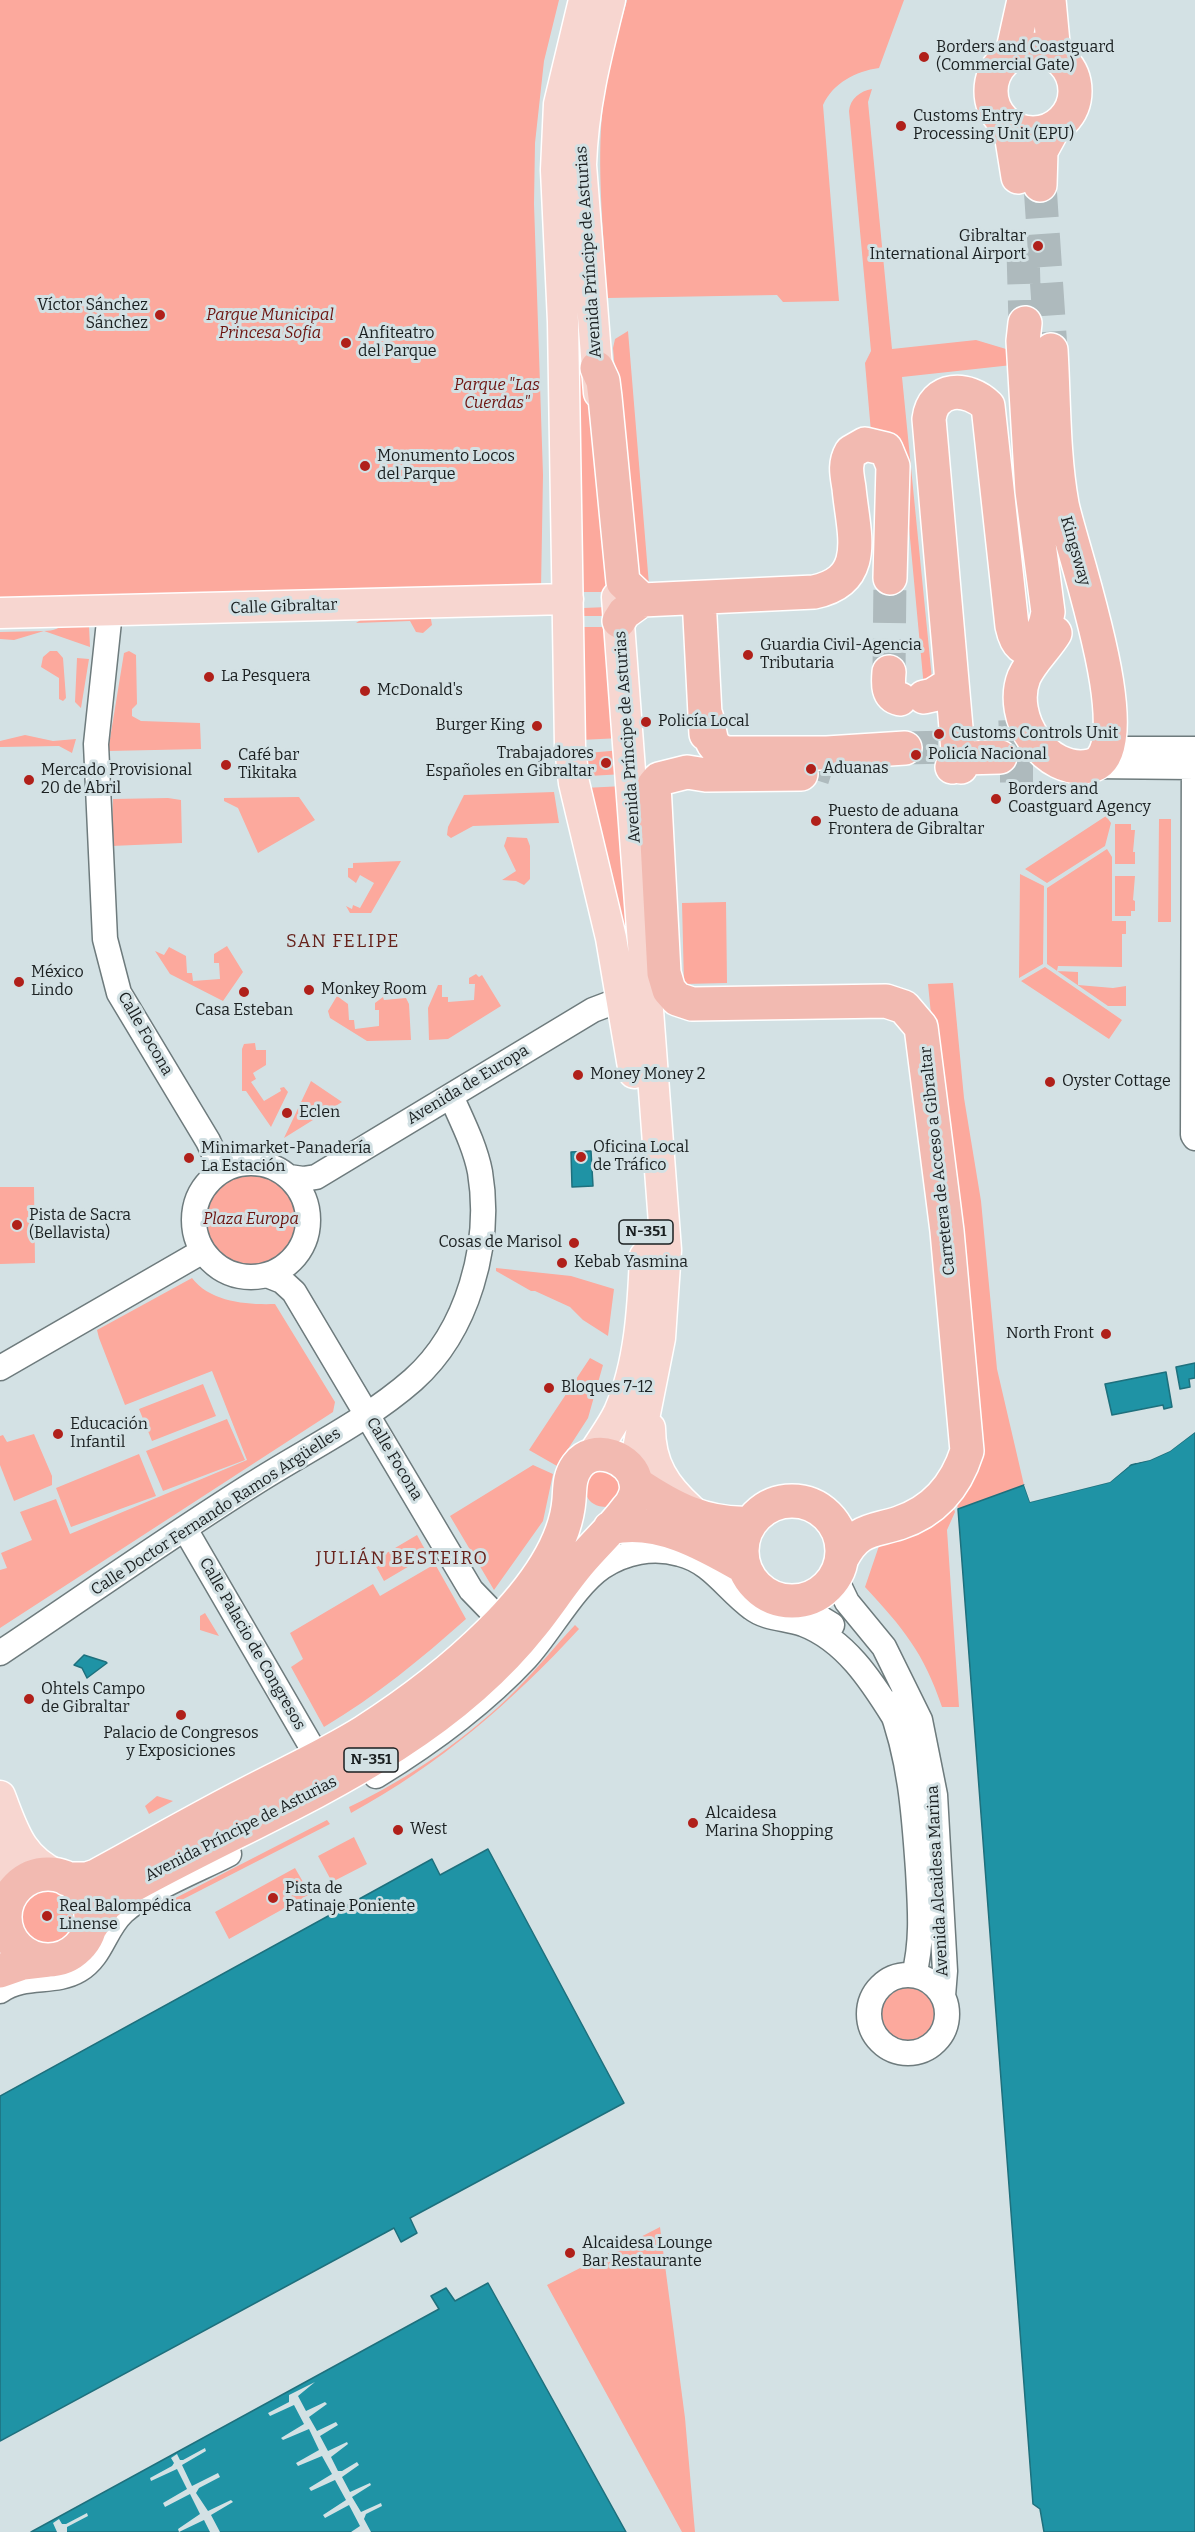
<!DOCTYPE html>
<html>
<head>
<meta charset="utf-8">
<style>
	body { margin:0 }
	canvas { display:block; background:#d3e1e4 }
</style>
</head>
<body>
<canvas width="1195" height="2532"></canvas>
<script>
const ctx = document.querySelector('canvas').getContext('2d');
ctx.lineJoin = 'round';
function fill(path, color) { ctx.fillStyle = color; ctx.fill(path, 'evenodd'); }
function strokePath(path, color, width, dash) { ctx.strokeStyle = color; ctx.lineWidth = width; ctx.lineCap = dash ? 'butt' : 'round'; ctx.setLineDash(dash || []); ctx.stroke(path); }
function drawText(font, color, halo, rows, align = 'center') {
  ctx.font = font + ' Bitter,serif'; ctx.lineWidth = 6; ctx.setLineDash([]); ctx.textBaseline = 'middle'; ctx.strokeStyle = halo; ctx.fillStyle = color; for (const [text, x, y, turn = 0] of rows) {
    ctx.save(); ctx.translate(x, y); ctx.rotate((+turn || 0) * Math.PI / 180); ctx.textAlign = isNaN(turn) ? turn : align; if (halo) ctx.strokeText(text, 0, 0); ctx.fillText(text, 0, 0); ctx.restore();
  }
}
fill(new Path2D(`
	M0 0H559L544 61 535 143 534 204 543 475 541 589 0 603Z
	M627 0H904L879 68C856 71 833 83 823 105L839 301 783 302 777 295 607 298C604 233 596 168 603 104 607 69 618 34 627 0Z
	M872 89 868 102 892 349 976 340 1006 349 1014 344 1012 365 902 377 932 679 924 688 904 474 871 432 865 363 871 351 849 111C850 99 860 91 872 89Z
	M628 331 649 585 632 570 613 348 615 339Z
	M581 336 585 338 611 587 608 592H583L579 589 577 338Z
	M608 607 612 616H577L583 608Z
	M430 614 432 625 423 633 416 632 410 621 356 623 368 615Z
	M68 621 89 626 90 647 44 631 14 640 0 639V632L44 631C54 631 60 628 68 621Z
	M579 627H613L621 738 580 740Z
	M50 651H57L63 658 66 698 63 701 59 699V678L41 667 43 657Z
	M129 651 136 655 137 704 132 709V716L141 721 200 723 201 749 108 751 124 653Z
	M77 658 89 659 81 708 75 702Z
	M25 735 53 741 76 739 72 753 59 746 0 747V741Z
	M622 750 624 774 589 776 587 753Z
	M624 786 639 1060 584 788Z
	M554 792 559 823 473 826 451 838 447 835 448 827 464 795Z
	M299 797 315 820 258 853 238 808 224 801V798Z
	M168 798 181 800 182 843 111 846 113 799Z
	M1106 816 1111 823 1105 846 1047 883 1025 869Z
	M1159 819H1171V922H1158Z
	M1115 824H1131V830H1135L1133 852H1135V864H1115Z
	M507 837 527 838 530 846V879L524 885 516 881 502 880 516 871 504 846Z
	M1107 849 1112 857V921H1126V934H1122V967L1058 966 1057 971 1078 972V985L1113 988 1126 986V1006H1108L1047 964V888Z
	M401 861 371 913H350L346 906 352 909 353 905 360 908 374 883 360 875 356 883 348 877V868H353V863Z
	M1020 874 1044 886 1043 964 1019 978Z
	M1115 876H1135L1133 900 1135 901V911H1131V916H1115Z
	M726 902 727 983 684 984 682 903Z
	M227 946 243 972 223 1001 170 974 155 951 164 955 169 947 186 956 187 973H192L193 981 220 979 219 963H214V954Z
	M1045 967 1122 1020 1109 1039 1021 981Z
	M476 974 479 977 482 975 501 1006 448 1039 429 1040 428 1008 438 985H442V997H448V1002L474 1000 475 984H469V978Z
	M953 983 964 1098 981 1201 997 1369 1024 1485 958 1509C952 1487 980 1457 982 1432L940 1045 932 1024 928 984Z
	M337 996 348 1004 349 1020H354L355 1029 379 1026V1010H375V1003L383 997 384 1000 406 998 409 1004 411 1040 367 1041 330 1018 328 1011Z
	M255 1043 256 1050H266V1065L253 1073 256 1079 251 1082 264 1101 281 1091 280 1088 284 1087 288 1092 271 1127 246 1091H242V1049L244 1044Z
	M311 1081 342 1102 284 1138Z
	M205 1220a46 46 0 1 1 92 0a46 46 0 1 1-92 0Z
	M0 1187H34L35 1263 0 1264Z
	M496 1268 571 1276 614 1289 608 1336 583 1320 570 1307 535 1291H531L496 1271Z
	M192 1278C210 1302 247 1305 275 1304L335 1402 333 1412 0 1628V1570L7 1568 1 1553 32 1540 20 1512 56 1499 70 1534 247 1460 212 1371 125 1405 99 1338 97 1330Z
	M590 1358 603 1365 588 1418 557 1466 529 1450Z
	M203 1384 216 1416 152 1441 139 1409Z
	M227 1419 245 1460 163 1491 146 1451Z
	M34 1434 52 1476V1485L14 1501 0 1465V1436L3 1435 7 1442Z
	M139 1454 156 1496 71 1527 56 1488Z
	M533 1465 553 1474 543 1521 494 1590 450 1516Z
	M609 1467 624 1486 609 1507C585 1508 580 1489 591 1471Z
	M953 1506 955 1512 947 1530 959 1707H942C924 1653 903 1628 865 1587L881 1540Z
	M417 1535 428 1555 384 1581 373 1561Z
	M435 1564 466 1619C421 1659 376 1696 324 1727L291 1667 303 1659 290 1633 373 1584 380 1596Z
	M205 1613 219 1636 200 1630V1616Z
	M575 1625 579 1629C512 1702 439 1765 351 1813L349 1807C410 1778 469 1737 517 1689 537 1669 555 1646 575 1625Z
	M157 1796 173 1801 149 1814 145 1806Z
	M327 1820 330 1824 160 1911 158 1907Z
	M354 1837 367 1864 332 1882 318 1856Z
	M295 1868 310 1894 229 1939 215 1912Z
	M16 1917a31 31 0 1 1 62 0a31 31 0 1 1-62 0Z
	M882 2014a26 26 0 1 1 52 0a26 26 0 1 1-52 0Z
	M660 2227 685 2418 695 2532H682L547 2285Z`), '#fca99d');
const water = new Path2D(`
	M591 1151 593 1186 572 1187 571 1152Z
	M1195 1363V1378L1189 1379 1190 1387 1180 1389 1176 1367Z
	M1166 1372 1172 1407 1164 1409 1163 1405 1112 1415 1105 1384Z
	M1195 1432V2532H1044L1040 2509 1033 2504 958 1509 1024 1485 1030 1502 1110 1482 1131 1465 1150 1460 1170 1451Z
	M84 1655 106 1662 107 1663 87 1678 82 1668 74 1665Z
	M488 1849 624 2103 410 2218 417 2233 401 2242 394 2228 0 2441V2096L432 1859 440 1875Z
	M488 2283 626 2532H31L439 2309 431 2296 446 2288 455 2301Z`);
fill(water, '#1f93a5');
strokePath(water, '#1e707d', 1.5);
fill(new Path2D(`
	M1195 1429V1432L1170 1451 1150 1460 1136 1463 1135 1460 1149 1457 1168 1448Z
	M1128 1464 1129 1466 1110 1482 1030 1502 1024 1485 1027 1484 1032 1498 1109 1479Z
	M315 2382 298 2396 306 2411 325 2402 327 2404 309 2417 317 2431 336 2422 338 2425 320 2436 328 2451 347 2442 348 2444 331 2457 338 2471H342L357 2462 359 2465 342 2477 350 2492 370 2483 371 2485 352 2497 361 2512 381 2503 382 2506 366 2514 364 2519 371 2532H351L360 2526 349 2505 325 2518 323 2515 346 2500 335 2480 311 2491 309 2488 332 2474 322 2456 298 2466 296 2463 319 2450 309 2429 283 2440 281 2438 304 2424 294 2405 270 2416 268 2413 289 2402V2395Z
	M205 2448 206 2451 182 2465 192 2486 218 2473 220 2477 199 2488 196 2493 208 2511 231 2500 233 2502 211 2515 220 2532H210L204 2520 179 2532 178 2529 200 2514 190 2494 165 2507 163 2503 187 2489 177 2469 151 2481 150 2478 172 2466 174 2463 171 2458 177 2454 180 2460H183Z
	M87 2513 88 2516 67 2527V2532H57L53 2523 59 2519 62 2524H66Z`), '#d3e1e4');
strokePath(new Path2D(`
	M1040 185 1051 350
	M1023 251 1025 323
	M889 672 890 578
	M999 737 1025 736
	M905 748 950 747
	M801 765 820 764 848 773
	M1000 766H1033`), '#aebabd', 33, [33, 16]);
const minor = new Path2D(`
	M110 612 96 744 105 939 119 993 208 1141 222 1171
	M1109 749H1195
	M1194 749 1193 1135 1195 1138
	M1091 766 1195 767
	M194 1220a57 57 0 1 1 114 0a57 57 0 1 1-114 0Z
	M289 1177 303 1179 316 1177 593 1010 622 999
	M267 1275 282 1281 294 1292 471 1590 501 1621
	M0 1368 203 1251
	M185 1529 318 1758
	M835 1577 847 1602 884 1647 920 1720 935 1795 945 1971 943 1996
	M794 1602 832 1625
	M0 1653C84 1597 167 1538 253 1484 306 1450 365 1422 413 1380 468 1331 492 1244 480 1172 475 1146 462 1121 451 1096
	M889 1703C910 1757 914 1812 918 1870 920 1906 923 1940 914 1975
	M376 1776C430 1743 483 1704 526 1658 550 1632 574 1586 602 1567 625 1552 653 1546 680 1554 712 1562 726 1589 752 1608 766 1619 786 1618 803 1624 845 1640 871 1680 894 1717
	M869 2014a39 39 0 1 1 78 0a39 39 0 1 1-78 0Z
	M0 1991C25 1973 54 1985 79 1970 102 1956 104 1930 123 1912 147 1890 198 1870 229 1854`);
const major = new Path2D(`
	M584 0 559 104 556 170 563 322 570 747 574 783 611 938 634 1073
	M599 393 581 165C583 106 596 56 610 0
	M617 597 666 1250 660 1338 633 1474
	M0 613 568 599
	M650 1428C650 1464 665 1487 691 1510
	M592 1456C601 1441 612 1427 619 1412 640 1364 643 1307 645 1256
	M0 1796C14 1832 20 1857 57 1875
	M0 1845 9 1871 11 1895`);
const highway = new Path2D(`
	M1049 0 1054 54
	M991 91a42 42 0 1 1 84 0a42 42 0 1 1-84 0Z
	M1012 54 1024 0
	M1010 127 1018 177
	M1040 185 1041 151 1053 129
	M1051 350C1054 401 1053 454 1062 504 1069 542 1146 755 1090 766 1045 775 1008 717 1024 677 1031 661 1046 648 1055 633
	M597 368 603 381 605 397 623 582 642 600
	M699 598 706 734
	M619 621 624 613 642 600 814 592C871 580 853 532 849 488 847 475 844 464 851 452L865 444 886 449 893 466 890 578
	M889 672C888 684 887 696 900 699
	M924 697 933 695 952 683
	M705 713C713 730 705 748 728 753H827L905 748
	M952 767 964 758 1000 757
	M961 767 959 762 929 419C933 386 968 386 988 406L1012 626C1021 668 1044 640 1048 612L1032 491 1023 341 1025 323
	M801 774 706 775 687 772 659 779 654 785 664 973 669 990 677 999 692 1004 886 1001 904 1007 921 1027 947 1231 967 1451C956 1486 935 1511 899 1523 871 1532 858 1528 842 1558
	M637 1484C673 1508 705 1525 749 1523
	M742 1551a50 50 0 1 1 100 0a50 50 0 1 1-100 0Z
	M610 1528C657 1517 704 1544 744 1567
	M5 1917a43 43 0 1 1 86 0a43 43 0 1 1-86 0Z
	M67 1879H87L96 1876C144 1850 191 1823 239 1798 280 1776 324 1757 364 1732 434 1687 562 1589 569 1500 570 1488 569 1477 577 1466 593 1443 633 1457 636 1483 638 1492 633 1503 627 1509 613 1528 595 1544 580 1562 563 1582 549 1604 533 1624 429 1756 262 1812 121 1892L105 1905 88 1931
	M0 1971 23 1963 49 1960`);
strokePath(minor, '#6e7b7d', 27);
strokePath(major, '#fff', 33);
strokePath(highway, '#fff', 36);
strokePath(minor, '#fff', 24);
strokePath(major, '#f7d6d0', 30);
strokePath(highway, '#f2bab1', 33);
for (const [x, y, r, color] of [
	[924,57,6,"#b0201a"],
	[901,126,6,"#b0201a"],
	[1038,246,6,"#b0201a"],
	[160,315,6,"#b0201a"],
	[346,343,6,"#b0201a"],
	[365,466,6,"#b0201a"],
	[748,655,6,"#b0201a"],
	[209,677,6,"#b0201a"],
	[365,691,6,"#b0201a"],
	[646,722,6,"#b0201a"],
	[537,726,6,"#b0201a"],
	[939,734,6,"#b0201a"],
	[916,755,6,"#b0201a"],
	[606,763,6,"#b0201a"],
	[226,765,6,"#b0201a"],
	[811,769,6,"#b0201a"],
	[29,780,6,"#b0201a"],
	[996,799,6,"#b0201a"],
	[816,821,6,"#b0201a"],
	[19,982,6,"#b0201a"],
	[309,990,6,"#b0201a"],
	[244,992,6,"#b0201a"],
	[578,1075,6,"#b0201a"],
	[1050,1082,6,"#b0201a"],
	[287,1113,6,"#b0201a"],
	[581,1157,6,"#b0201a"],
	[189,1158,6,"#b0201a"],
	[17,1225,6,"#b0201a"],
	[574,1243,6,"#b0201a"],
	[562,1263,6,"#b0201a"],
	[1106,1334,6,"#b0201a"],
	[549,1388,6,"#b0201a"],
	[58,1434,6,"#b0201a"],
	[29,1699,6,"#b0201a"],
	[181,1715,6,"#b0201a"],
	[693,1823,6,"#b0201a"],
	[398,1830,6,"#b0201a"],
	[273,1898,6,"#b0201a"],
	[47,1916,6,"#b0201a"],
	[570,2253,6,"#b0201a"]
]) { const dot = new Path2D(); dot.arc(x, y, r, 0, 2 * Math.PI); ctx.fillStyle = color; ctx.fill(dot); strokePath(dot, '#d3e1e4', 2); }
for (const [x, y, w] of [
	[646,1232,54],
	[371,1760,54]
]) { const box = new Path2D(); box.roundRect(x - w / 2, y - 12, w, 24, 4.5); ctx.fillStyle = '#d3e1e4'; ctx.fill(box); strokePath(box, '#1a1f20', 1.5); }
drawText('bold 15px', '#1a1f20', null, [
	["N-351",646,1232],
	["N-351",371,1760]
]);
drawText('16px', '#1a1f20', '#d3e1e4', [
	["Borders and Coastguard",936,48],
	["(Commercial Gate)",936,66],
	["Customs Entry",913,117],
	["Processing Unit (EPU)",913,135],
	["Gibraltar",1026,237,"right"],
	["International Airport",1026,255,"right"],
	["Víctor Sánchez",148,306,"right"],
	["Sánchez",148,324,"right"],
	["Anfiteatro",358,334],
	["del Parque",358,352],
	["Monumento Locos",377,457],
	["del Parque",377,475],
	["Guardia Civil-Agencia",760,646],
	["Tributaria",760,664],
	["La Pesquera",221,677],
	["McDonald's",377,691],
	["Policía Local",658,722],
	["Burger King",525,726,"right"],
	["Customs Controls Unit",951,734],
	["Trabajadores",594,754,"right"],
	["Españoles en Gibraltar",594,772,"right"],
	["Policía Nacional",928,755],
	["Café bar",238,756],
	["Tikitaka",238,774],
	["Aduanas",823,769],
	["Mercado Provisional",41,771],
	["20 de Abril",41,789],
	["Borders and",1008,790],
	["Coastguard Agency",1008,808],
	["Puesto de aduana",828,812],
	["Frontera de Gibraltar",828,830],
	["México",31,973],
	["Lindo",31,991],
	["Monkey Room",321,990],
	["Casa Esteban",244,1011,"center"],
	["Money Money 2",590,1075],
	["Oyster Cottage",1062,1082],
	["Eclen",299,1113],
	["Oficina Local",593,1148],
	["de Tráfico",593,1166],
	["Minimarket-Panadería",201,1149],
	["La Estación",201,1167],
	["Pista de Sacra",29,1216],
	["(Bellavista)",29,1234],
	["Cosas de Marisol",562,1243,"right"],
	["Kebab Yasmina",574,1263],
	["North Front",1094,1334,"right"],
	["Bloques 7-12",561,1388],
	["Educación",70,1425],
	["Infantil",70,1443],
	["Ohtels Campo",41,1690],
	["de Gibraltar",41,1708],
	["Palacio de Congresos",181,1734,"center"],
	["y Exposiciones",181,1752,"center"],
	["Alcaidesa",705,1814],
	["Marina Shopping",705,1832],
	["West",410,1830],
	["Pista de",285,1889],
	["Patinaje Poniente",285,1907],
	["Real Balompédica",59,1907],
	["Linense",59,1925],
	["Alcaidesa Lounge",582,2244],
	["Bar Restaurante",582,2262]
], 'left');
drawText('16px', '#1a1f20', '#d3e1e4', [
	["Avenida Príncipe de Asturias",589,252,-94],
	["Kingsway",1075,551,74],
	["Calle Gibraltar",284,607,-2],
	["Avenida Príncipe de Asturias",628,737,-94],
	["Calle Focona",145,1034,60],
	["Avenida de Europa",468,1085,-31],
	["Carretera de Acceso a Gibraltar",938,1161,-96],
	["Calle Focona",394,1459,59],
	["Calle Doctor Fernando Ramos Argüelles",216,1512,-33],
	["Calle Palacio de Congresos",252,1644,60],
	["Avenida Príncipe de Asturias",241,1829,-27],
	["Avenida Alcaidesa Marina",938,1881,-93]
]);
drawText('italic 16px', '#6d1410', '#d3e1e4', [
	["Parque Municipal",270,316],
	["Princesa Sofia",270,334],
	["Parque \"Las",497,386],
	["Cuerdas\"",497,404],
	["Plaza Europa",251,1220]
]);
ctx.letterSpacing = '1.5px';
drawText('18px', '#66221b', '#d3e1e4', [
	["SAN FELIPE",343,942],
	["JULIÁN BESTEIRO",402,1559]
]);
ctx.letterSpacing = '0px';
</script>
</body>
</html>
